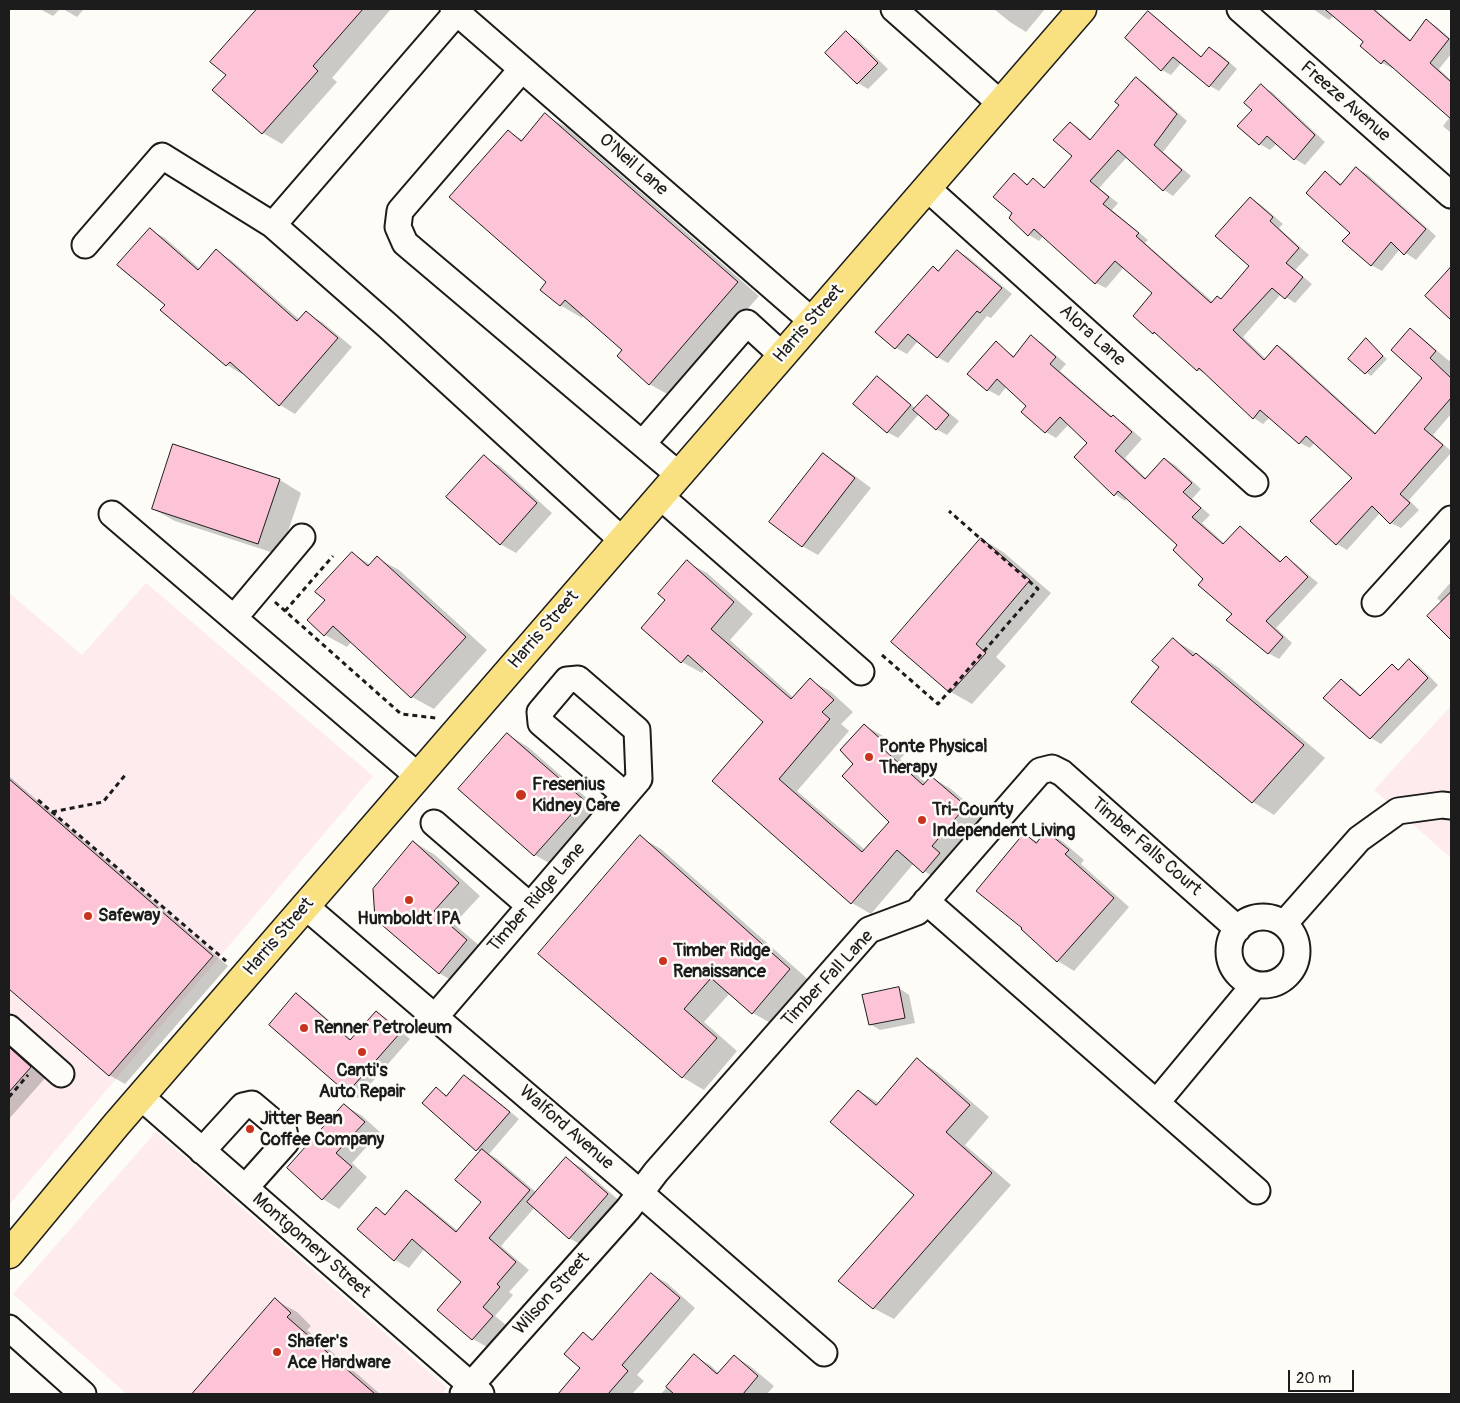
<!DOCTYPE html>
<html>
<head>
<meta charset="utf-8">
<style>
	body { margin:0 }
	#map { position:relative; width:1460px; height:1403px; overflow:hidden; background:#fdfcf7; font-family:Pangolin,sans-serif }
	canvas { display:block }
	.frame { position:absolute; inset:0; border:10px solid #1c1c1c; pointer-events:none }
	.scale { position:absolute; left:1288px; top:1370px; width:66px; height:22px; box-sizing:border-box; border:2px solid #1c1c1c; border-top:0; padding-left:6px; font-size:15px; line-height:18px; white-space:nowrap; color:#1c1c1c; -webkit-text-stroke:4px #fdfcf7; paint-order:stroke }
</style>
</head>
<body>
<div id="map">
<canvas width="1460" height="1403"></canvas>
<div class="frame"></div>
<div class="scale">20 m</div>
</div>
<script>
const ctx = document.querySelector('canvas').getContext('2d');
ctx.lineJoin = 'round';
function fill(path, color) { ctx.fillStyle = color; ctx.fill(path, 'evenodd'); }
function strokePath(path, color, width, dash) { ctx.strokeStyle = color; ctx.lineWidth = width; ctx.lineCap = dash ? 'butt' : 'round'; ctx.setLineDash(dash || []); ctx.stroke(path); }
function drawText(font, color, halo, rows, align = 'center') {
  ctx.font = font + ' Pangolin,sans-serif'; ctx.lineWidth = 5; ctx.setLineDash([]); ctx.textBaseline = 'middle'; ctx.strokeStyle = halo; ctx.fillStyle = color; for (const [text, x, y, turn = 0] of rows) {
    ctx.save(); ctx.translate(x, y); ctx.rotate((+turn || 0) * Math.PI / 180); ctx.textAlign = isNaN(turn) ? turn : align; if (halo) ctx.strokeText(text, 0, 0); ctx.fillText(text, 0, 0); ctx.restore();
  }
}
fill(new Path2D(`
	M146 583 373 776 9 1205V593L82 655Z
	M1451 706V858L1374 790Z
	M156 1132 447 1388 441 1394H127L13 1294Z`), '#fdebed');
fill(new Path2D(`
	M40 9H60L53 16Z
	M63 9H84L77 17Z
	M258 9H391L332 78 337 82 282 144 263 133 214 90 228 75 212 62Z
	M994 9H1045L1026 32 1010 22Z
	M1313 9H1375L1412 41 1427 21 1437 27 1451 39V54L1439 69 1451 80V133L1443 126 1450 117 1393 67 1392 68 1382 63 1365 42 1334 15 1329 20Z
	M1148 13 1157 18 1202 57 1210 48 1219 53 1237 69 1219 91 1210 86 1182 62 1171 75 1162 70Z
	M846 33 857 39 888 69 868 89 858 83Z
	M1136 78 1146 84 1187 121 1163 152 1191 176 1173 196 1164 190 1127 157 1099 188 1118 203 1112 210 1148 240 1145 243 1213 302 1221 300 1250 266V198L1260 204 1283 224 1279 228 1309 255 1295 270 1312 284 1295 303 1281 294 1243 337 1266 359 1278 346 1287 352 1377 434 1424 378 1410 330 1420 336 1449 361 1451 358V414L1433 435 1451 451V453L1409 500 1419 510 1401 528 1391 523 1380 513 1347 550 1337 544 1312 521 1354 478 1315 442 1310 448 1300 443 1270 417 1263 424 1254 418 1208 375 1198 370 1163 338 1154 333 1135 316 1154 293 1124 267 1106 288 1096 283 1043 236 1039 241 1029 235 1010 218 1014 213V175L1029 185 1033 180 1046 188 1073 156 1070 123 1080 129 1092 140 1121 105Z
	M1261 86 1272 92 1325 142 1305 165 1295 159 1277 143 1270 150 1260 144 1254 110Z
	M545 115 566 127 759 296 671 396 649 384 624 350 584 315 582 318 560 305 548 282 509 132 523 140Z
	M1356 168 1367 174 1436 236 1416 260 1400 249 1382 271 1371 265 1352 232 1326 173 1342 184Z
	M150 230 165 238 200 269 216 251 231 260 300 320 306 313 322 322 352 347 295 414 280 405 243 372 242 374 227 365 167 305Z
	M958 251 968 257 1012 294 991 318 987 316 948 363 937 357 918 341 907 354 896 348 877 332 933 268 940 272Z
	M1031 337 1042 343 1066 364 1060 371 1113 417 1124 423 1142 439 1125 458 1147 479 1165 459 1175 465 1201 489 1192 499 1210 515 1202 523 1225 544 1240 528 1250 534 1282 562 1286 558 1296 564 1318 583 1276 628 1292 643 1279 659 1268 653 1233 614 1179 544 1127 498 1125 501 1115 494 1089 443 1069 424 1056 438 1046 432 1023 412 1028 406 1007 386 999 396 988 390 969 374 996 343 1014 356Z
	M1366 340 1387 359 1371 376 1349 359Z
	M877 378 888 384 916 409 927 397 937 403 959 421 947 435 936 429 919 414 898 438 887 432Z
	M174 446 280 480 301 493 280 555 175 521 153 509Z
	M823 455 839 464 871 488 818 555 802 546Z
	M484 457 500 466 552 513 516 553 500 544Z
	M982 539 1003 552 1051 593 996 657 1006 666 972 704 951 692Z
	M352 553 371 565 377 558 399 570 487 650 434 709 412 697 352 641 347 647 325 635 309 620 327 600Z
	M687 562 707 573 753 614 730 640 794 698 810 680 830 691 853 712 841 724 849 731 797 791 865 850 891 822 855 763 864 725 883 736 904 755 900 759 926 783 931 777 951 789 985 818 943 883 924 871 914 863 871 914 852 903 714 781 765 722 705 669 702 673 682 662 643 628 667 600Z
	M1451 582V638L1429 616 1442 603 1437 598Z
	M1173 639 1218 667 1325 758 1274 815 1253 802 1133 702 1161 667Z
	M1409 660 1419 666 1438 685 1381 744 1371 738 1342 680 1352 687 1362 696 1392 665 1400 670Z
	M507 734 528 747 604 813 556 867 535 855Z
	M9 776 228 966 125 1084 109 1075 9 987Z
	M1046 832 1062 841 1084 860 1081 864 1129 907 1074 971 1058 961 1022 929 1025 835 1038 842Z
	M640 837 661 849 811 982 774 1025 753 1013 730 993 704 1022 737 1051 704 1090 682 1077Z
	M414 842 435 855 480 896 454 924 488 953 461 986 439 973Z
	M899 988 909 995 915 1023 880 1030 870 1024Z
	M296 994 307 1001 352 1040 376 1012 387 1019 410 1039 358 1098 348 1092Z
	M9 1037 46 1077 9 1119Z
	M917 1060 937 1072 989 1117 965 1145 1011 1185 894 1319 873 1308 916 1195 859 1091 879 1103Z
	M465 1076 475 1082 519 1119 489 1154 496 1158 537 1193 566 1159 582 1168 623 1204 585 1247 569 1238 535 1207 501 1246 529 1270 509 1292 513 1295 495 1316 506 1325 487 1347 473 1339 439 1309 463 1282 425 1248 409 1268 395 1260 358 1229 376 1208 387 1215 406 1192 420 1200 458 1231 483 1202 481 1152 477 1150 436 1089 448 1096Z
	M345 1106 361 1115 380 1132 352 1163 367 1177 339 1209 323 1199 288 1168Z
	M651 1274 667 1283 695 1308 637 1375 644 1381 632 1394H566L562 1391 582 1368 583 1333 594 1340Z
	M275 1300 297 1312 311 1326 307 1330 380 1394H193Z
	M694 1356 710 1365 719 1373 734 1356 750 1366 774 1386 767 1394H661Z`), '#0003');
const building = new Path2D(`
	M257 9H363L313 66 318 71 262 134 212 90 226 75 210 62Z
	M1325 9H1373L1410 41 1426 19 1449 39 1430 63 1451 82V119L1384 60 1381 64 1360 46 1363 42Z
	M1148 11 1201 57 1209 47 1229 63 1209 87 1173 57 1161 71 1125 38Z
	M846 31 878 63 857 84 825 53Z
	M1136 77 1177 114 1154 145 1182 170 1163 191 1118 150 1090 181 1109 197 1103 204 1139 233 1136 236 1211 303 1217 296 1221 299 1249 266 1215 236 1250 197 1273 217 1270 221 1299 248 1286 263 1303 277 1285 299 1272 288 1233 330 1264 360 1277 345 1375 434 1422 378 1391 350 1410 328 1436 351 1430 358 1451 378V398L1424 429 1443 445 1400 494 1410 503 1390 524 1372 506 1336 545 1310 521 1352 478 1306 436 1299 444 1260 410 1253 419 1199 368 1197 371 1154 332 1153 334 1133 316 1152 293 1115 261 1095 284 1034 229 1028 236 1009 218 1012 213 993 197 1014 173 1027 185 1033 178 1044 188 1072 156 1053 140 1070 122 1090 140 1119 105 1115 102Z
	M1261 84 1315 135 1294 160 1267 136 1259 145 1237 126 1252 110 1244 103Z
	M545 113 738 282 649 385 617 356 622 350 565 300 560 306 540 290 546 282 449 197 508 130 521 141Z
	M1356 167 1426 229 1404 255 1391 242 1371 266 1342 241 1350 233 1306 193 1325 171 1340 185Z
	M150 228 198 270 216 249 297 321 306 311 338 338 279 406 230 362 226 366 160 310 165 305 117 265Z
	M957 250 1002 288 980 313 977 311 937 358 908 334 895 349 875 332 933 266 938 271Z
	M1451 267V320L1425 296Z
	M1031 335 1056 357 1050 364 1111 417 1113 415 1132 432 1115 451 1145 479 1164 458 1192 483 1183 492 1201 508 1192 517 1223 544 1240 526 1280 562 1286 556 1308 577 1266 621 1283 637 1268 654 1226 620 1232 614 1198 585 1203 579 1173 550 1177 545 1118 491 1114 496 1074 457 1087 443 1060 417 1045 433 1021 412 1026 406 997 379 987 391 967 374 996 341 1013 357Z
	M1366 338 1383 356 1365 374 1348 359Z
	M877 376 911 405 887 433 853 404Z
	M927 395 949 415 936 430 913 410Z
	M173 444 280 479 258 544 152 509Z
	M823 453 855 478 802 547 769 522Z
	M484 455 537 503 500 545 446 497Z
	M981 538 1030 580 976 644 986 653 950 693 891 642Z
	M352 552 368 566 377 556 466 637 411 698 333 626 324 636 307 620 325 600 315 592Z
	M687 560 734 602 711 629 791 699 810 678 834 700 822 712 830 719 779 779 862 852 889 822 842 776 853 764 840 750 864 724 885 743 881 747 923 785 931 776 966 806 932 846 940 853 923 873 897 850 851 904 712 781 763 722 688 655 681 663 641 628 665 600 658 594Z
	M1451 592V640L1427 616Z
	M1173 638 1193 656 1196 653 1304 745 1252 803 1131 702 1159 667 1152 661Z
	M1409 659 1428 678 1370 739 1323 698 1341 679 1360 696 1392 664 1398 670Z
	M507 733 584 800 534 856 458 789Z
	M9 779 213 956 109 1076 9 989Z
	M1046 831 1069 850 1065 854 1114 898 1057 962 1021 929 1022 928 976 891 1024 833 1036 843Z
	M640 835 790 969 752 1014 711 978 684 1009 717 1038 682 1078 538 954Z
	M413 841 459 883 434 911 467 940 439 974 375 919 373 889Z
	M899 987 905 1018 869 1025 862 995Z
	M296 993 350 1040 376 1011 401 1032 347 1093 269 1025Z
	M9 1047 31 1067 9 1092Z
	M917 1058 970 1105 946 1132 992 1173 873 1309 838 1281 914 1195 830 1122 858 1090 876 1105Z
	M464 1075 510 1112 476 1151 422 1103 436 1087 446 1096Z
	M344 1104 365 1122 336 1153 352 1167 322 1200 287 1168Z
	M482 1149 530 1190 489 1238 516 1262 497 1284 500 1287 483 1307 493 1316 472 1340 437 1310 461 1282 412 1239 394 1261 357 1229 376 1207 385 1215 406 1190 456 1232 481 1202 455 1180Z
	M566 1157 608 1194 569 1239 527 1202Z
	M651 1273 680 1298 622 1365 628 1371 608 1394H558L580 1368 564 1354 583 1332 592 1340Z
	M275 1298 291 1313 287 1317 375 1394H192Z
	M694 1354 717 1374 734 1355 758 1376 743 1394H674L666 1387Z`);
fill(building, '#fdc3d7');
strokePath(building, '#1c1c1c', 1);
const minor = new Path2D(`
	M453 9 812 321
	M894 9 1000 103
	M1240 9 1451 195
	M522 69 400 211 398 227 405 243 679 475
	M928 189 1255 483
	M273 225 457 12
	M85 245 162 156 273 225 388 326 622 540
	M643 443 747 323 782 355
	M660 496 861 672
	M112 514 418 776
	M1375 603 1451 519
	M234 618 302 537
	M434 823 530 906
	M926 901 1257 1191
	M305 906 623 1178 824 1353
	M1229 951a34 34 0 1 1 68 0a34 34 0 1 1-68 0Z
	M1284 924 1359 839 1398 811 1442 805 1451 806
	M435 1017 639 779 637 730 578 679 567 680 540 712 541 723 625 795
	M9 1028 61 1074
	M141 1097 481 1394
	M1157 1102 1255 984
	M202 1151 243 1106 252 1104 284 1131 286 1142 245 1188
	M9 1328 83 1394
	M463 1394 628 1209 656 1172 869 930 917 912 1040 771 1052 768 1062 773 1238 929`);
const major = new Path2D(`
	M9 1254 116 1125 1082 9`);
strokePath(minor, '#1c1c1c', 29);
strokePath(major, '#1c1c1c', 31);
strokePath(new Path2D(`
	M275 602 401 714 436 718
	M285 611 333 556
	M882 655 938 704 1038 589 949 511
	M38 800 226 961
	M52 812 103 802 126 774
	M9 1097 28 1075`), '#1c1c1c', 3, [5, 4]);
strokePath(minor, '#fdfcf7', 25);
strokePath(major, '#f9e181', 28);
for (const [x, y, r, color] of [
	[869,757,5,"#c8321e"],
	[521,795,6,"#c8321e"],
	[922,820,5,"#c8321e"],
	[409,900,5,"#c8321e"],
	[88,916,5,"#c8321e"],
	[663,961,5,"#c8321e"],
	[304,1028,5,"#c8321e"],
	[362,1052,5,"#c8321e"],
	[250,1129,5,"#c8321e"],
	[277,1352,5,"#c8321e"]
]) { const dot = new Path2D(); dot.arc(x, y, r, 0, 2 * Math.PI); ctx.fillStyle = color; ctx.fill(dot); strokePath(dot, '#fdfcf7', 2); }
drawText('18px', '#1c1c1c', '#fdfcf7', [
	["Freeze Avenue",1345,102,41],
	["O'Neil Lane",633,165,41],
	["Harris Street",809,324,-49],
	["Alora Lane",1092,336,42],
	["Harris Street",544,630,-49],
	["Timber Falls Court",1146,847,41],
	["Timber Ridge Lane",537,898,-49],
	["Harris Street",279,937,-49],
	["Timber Fall Lane",828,979,-47],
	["Walford Avenue",566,1128,41],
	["Montgomery Street",311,1246,41],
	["Wilson Street",552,1294,-48]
]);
drawText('bold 18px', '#1c1c1c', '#fdfcf7', [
	["Ponte Physical",879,747],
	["Therapy",879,768],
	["Fresenius",532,785],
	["Kidney Care",532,806],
	["Tri-County",932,810],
	["Independent Living",932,831],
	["Safeway",98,916],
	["Humboldt IPA",409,919,"center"],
	["Timber Ridge",673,951],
	["Renaissance",673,972],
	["Renner Petroleum",314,1028],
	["Canti's",362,1071,"center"],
	["Auto Repair",362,1092,"center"],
	["Jitter Bean",260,1119],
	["Coffee Company",260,1140],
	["Shafer's",287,1342],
	["Ace Hardware",287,1363]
], 'left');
</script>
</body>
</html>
